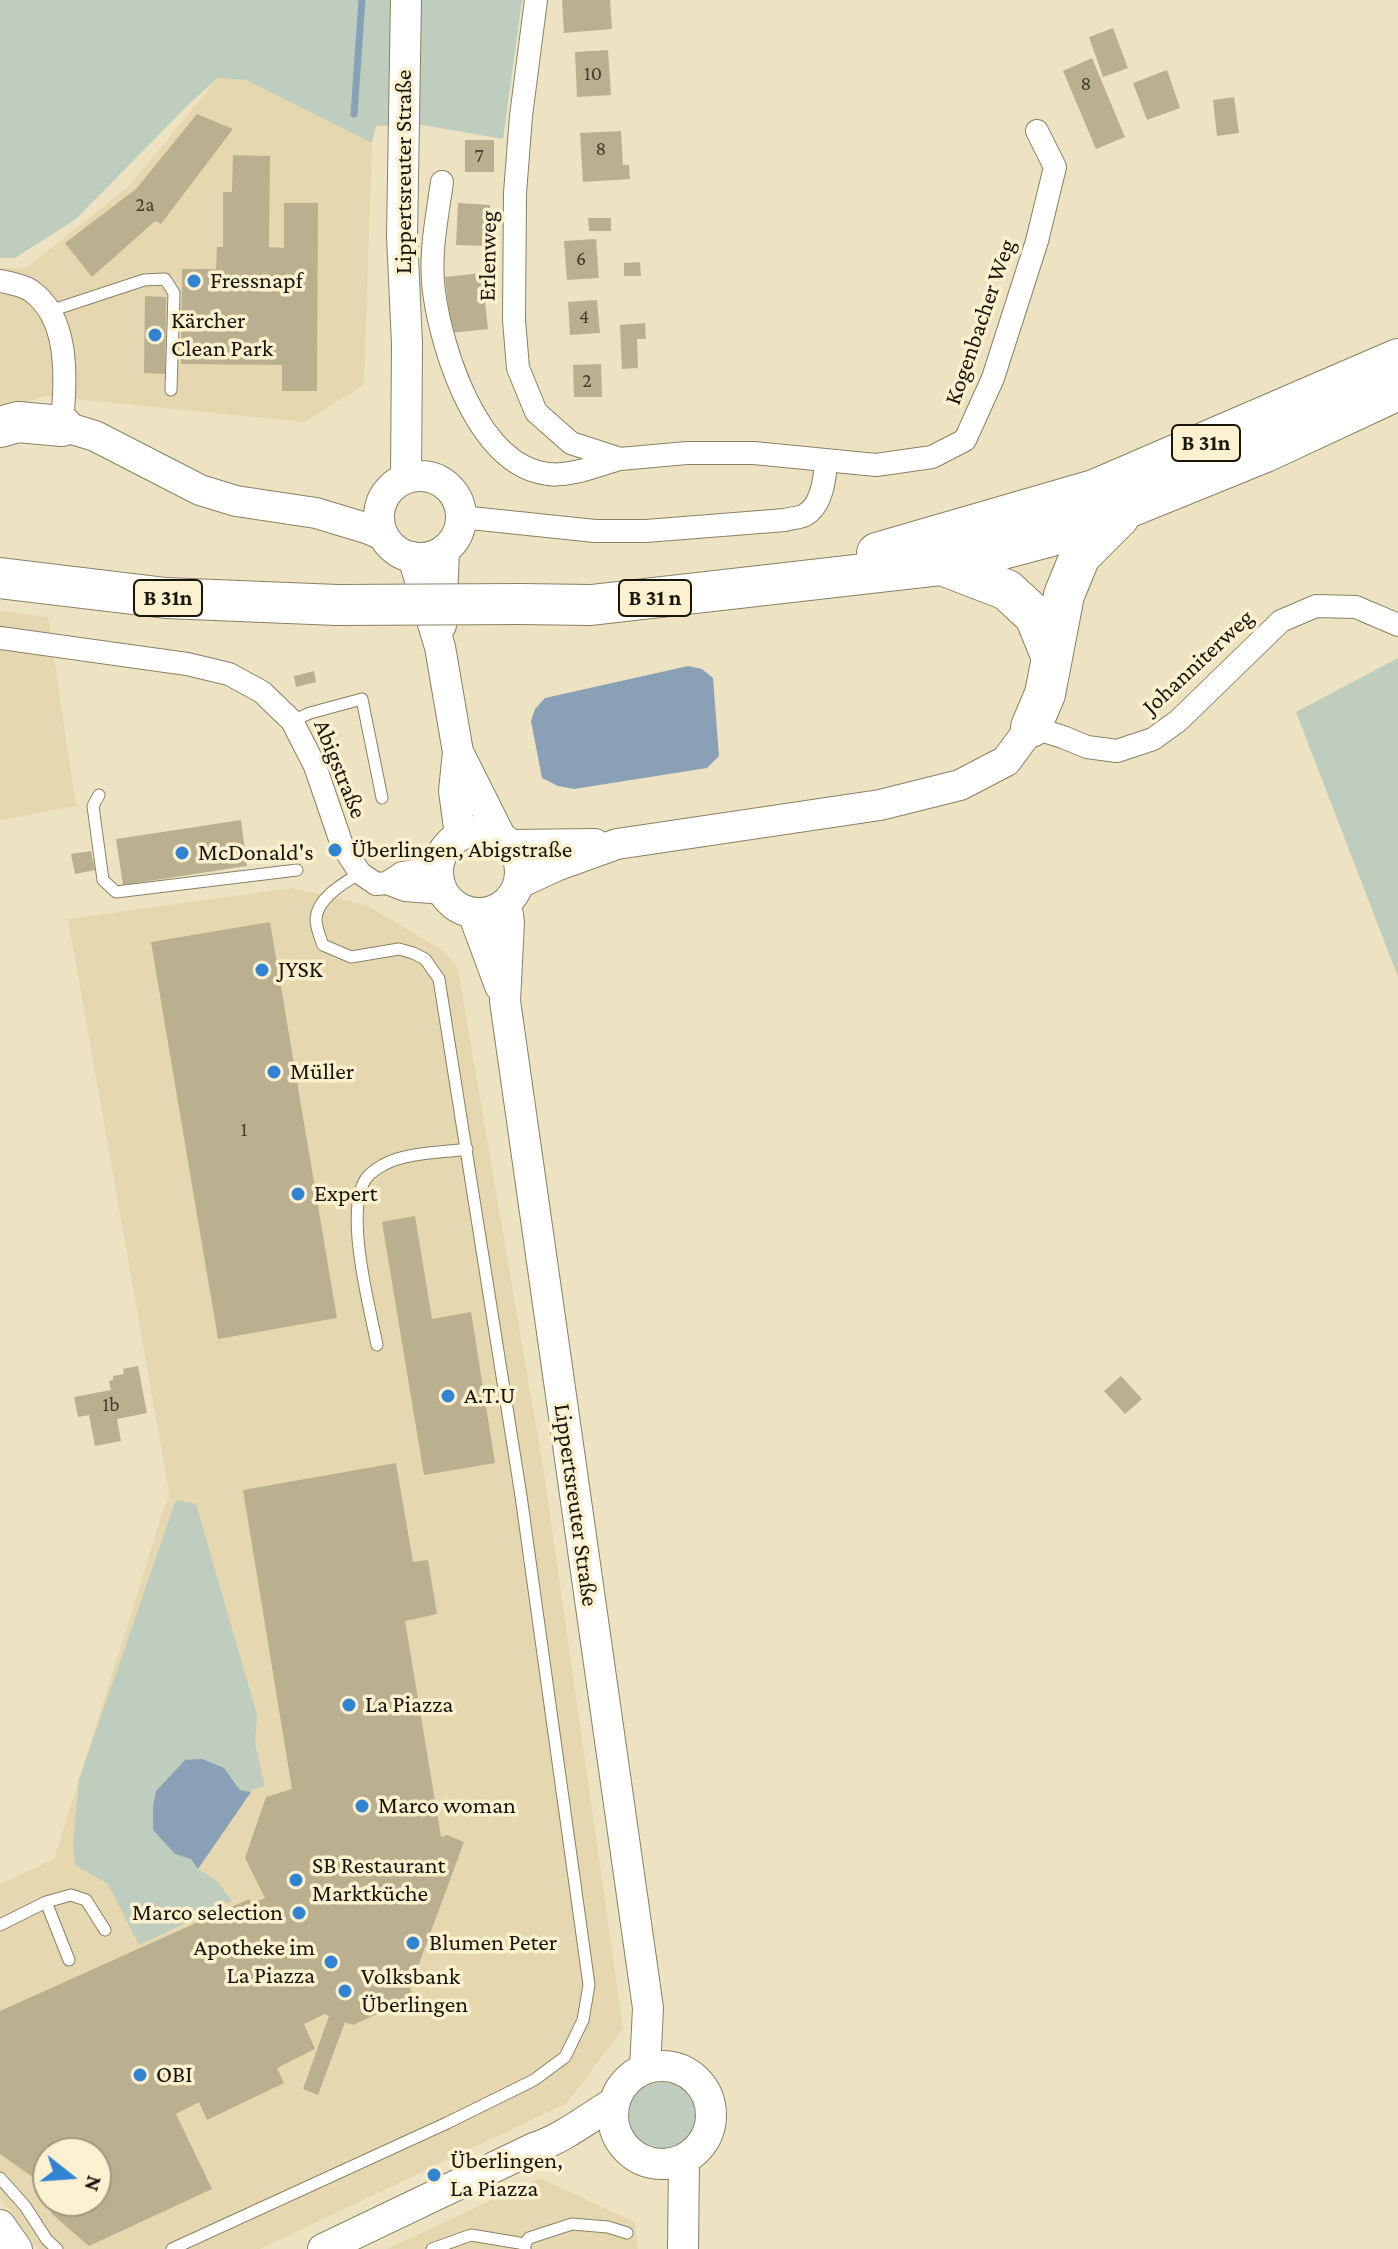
<!DOCTYPE html>
<html>
<head>
<meta charset="utf-8">
<style>
	body { margin:0 }
	#map { position:relative; width:1398px; height:2249px; overflow:hidden; background:#ede3c2; font-family:"Crimson Pro",serif }
	canvas { display:block }
	.north { position:absolute; left:32px; top:2137px; width:80px; height:80px; box-sizing:border-box; background:#fbf0cf; border:2px solid #a09880; border-radius:50%; rotate:107deg; font-size:22px; font-weight:700; line-height:32px; text-align:center; color:#181509 }
	.north::after { content:''; display:block; margin:auto; width:28px; height:36px; background:#3283d2; clip-path:polygon(50% 0,100% 100%,50% 72%,0 100%) }
</style>
</head>
<body>
<div id="map">
<canvas width="1398" height="2249"></canvas>
<div class="north">N</div>
</div>
<script>
const ctx = document.querySelector('canvas').getContext('2d');
ctx.lineJoin = 'round';
function fill(path, color) { ctx.fillStyle = color; ctx.fill(path, 'evenodd'); }
function strokePath(path, color, width, dash) { ctx.strokeStyle = color; ctx.lineWidth = width; ctx.lineCap = dash ? 'butt' : 'round'; ctx.setLineDash(dash || []); ctx.stroke(path); }
function drawText(font, color, halo, rows, align = 'center') {
  ctx.font = font + ' "Crimson Pro",serif'; ctx.lineWidth = 7; ctx.setLineDash([]); ctx.textBaseline = 'middle'; ctx.strokeStyle = halo; ctx.fillStyle = color; for (const [text, x, y, turn = 0] of rows) {
    ctx.save(); ctx.translate(x, y); ctx.rotate((+turn || 0) * Math.PI / 180); ctx.textAlign = isNaN(turn) ? turn : align; if (halo) ctx.strokeText(text, 0, 0); ctx.fillText(text, 0, 0); ctx.restore();
  }
}
fill(new Path2D(`
	M218 78 246 80 372 143 364 385 304 422 45 396 0 410V268H26L129 186Z
	M0 611 48 617 76 806 0 820Z
	M292 888 366 905 444 951 458 969 544 1473 623 2028 567 2103 260 2249H38L0 2198V1884L54 1859 169 1492 68 919ZM48 2153H96V2201H48Z
	M539 2178 635 2222 638 2249H387Z`), '#e5d8b0');
fill(new Path2D(`
	M0 0H522L503 139 423 125 376 126 372 143 246 80 218 78 189 104 76 219 15 258H0Z
	M1398 658V977L1296 712Z
	M176 1500 196 1504 257 1715 255 1743 265 1786 253 1789 251 1792 240 1790 234 1779 185 1760 156 1791 153 1830 175 1854 191 1858 198 1869 217 1881 232 1901 139 1945 108 1884 75 1865 73 1844 79 1780Z
	M628 2117a35 35 0 1 1 70 0a35 35 0 1 1-70 0Z`), '#becdbd');
fill(new Path2D(`
	M688 666 702 669 713 678 719 756 707 768 574 789 558 786 542 778 531 721 535 709 545 698Z
	M202 1759 224 1768 240 1790 251 1792 198 1869 191 1859 175 1854 153 1830V1807L156 1791 185 1760Z`), '#8aa0b6');
strokePath(new Path2D(`
	M354 114 362 0`), '#8aa0b6', 7);
fill(new Path2D(`
	M562 0H610L612 29 564 33Z
	M1113 28 1128 68 1103 77 1089 37Z
	M608 50 611 95 577 97 575 52Z
	M1092 58 1125 137 1096 149 1063 71Z
	M1167 70 1180 108 1147 120 1133 83Z
	M1234 97 1239 133 1217 136 1213 100Z
	M197 114 233 129 161 224 155 221 92 277 65 243 136 189Z
	M621 131 623 165H629L630 179 583 182 580 133Z
	M465 140H494V172H465Z
	M233 155 270 156 269 247 284 248V203H318L317 391H282V365L181 364 182 269H216L217 247H223V192H232Z
	M458 203 490 205 489 246 456 245Z
	M588 218H611V231H589Z
	M596 239 599 278 567 280 564 241Z
	M640 262 641 276H624V263Z
	M482 273 488 329 451 333 445 277Z
	M145 296 166 297 165 374 144 373Z
	M597 300 600 333 570 335 568 302Z
	M645 323 646 339H637L638 368 622 369 620 325Z
	M601 364 602 397H574L573 365Z
	M314 671 316 682 296 687 294 676Z
	M241 820 247 866 123 885 116 839Z
	M91 851 95 870 75 874 71 854Z
	M270 922 337 1318 218 1339 151 942Z
	M415 1216 432 1319 471 1312 495 1463 424 1475 382 1222Z
	M138 1366 147 1413 117 1419 121 1441 95 1446 89 1415 78 1417 74 1397 111 1390 109 1381 113 1380V1376L124 1374 123 1369Z
	M1121 1376 1142 1399 1125 1414 1104 1391Z
	M396 1463 413 1562 428 1560 437 1614 405 1621 441 1837 447 1835 464 1842 410 1988 414 1997 353 2025 345 2022 318 2095 303 2089 329 2016 325 2014 304 2024 315 2049 277 2068 284 2083 207 2120 199 2102 176 2114 212 2189 89 2246 52 2214 37 2180 0 2154V2011L249 1899 251 1904 265 1898 245 1858 266 1797 292 1789 243 1490ZM48 2153H96V2201H48Z`), '#bab090');
const lane = new Path2D(`
	M50 311 144 280 165 279 174 293 171 390
	M292 721 310 713 362 699 382 798
	M99 795 93 806 103 880 116 892 297 870
	M377 1345C370 1308 342 1206 368 1176 371 1173 378 1168 383 1165 406 1152 441 1153 467 1149
	M46 1902 71 1895 86 1900 105 1930
	M0 1925 46 1902 69 1960
	M0 2178 25 2206 47 2240 57 2249
	M172 2249 447 2123 534 2080 565 2057 583 2020 589 1985 521 1496 439 979 425 959 413 953 399 949 351 957 323 945C320 937 316 928 316 919 317 898 344 883 360 873
	M432 2249 471 2235 525 2244
	M525 2249V2244L529 2238 572 2224 608 2227 627 2233`);
const street = new Path2D(`
	M536 0 521 116 515 193 514 320 518 368 536 412 571 443 620 459 687 453H754L876 465 932 457 965 440 993 378 1037 241 1055 167 1037 131
	M442 182C437 218 429 255 434 292 442 351 478 466 548 474 571 477 598 465 620 459
	M0 281C10 283 22 285 30 290 72 319 65 383 62 426
	M461 517 595 531H646L785 520C791 518 800 518 805 515 822 505 825 479 826 461
	M0 638 187 664 229 674 262 692 292 721 315 766 342 845 360 873 376 884 387 883 405 890 444 893
	M1031 727 1063 737 1087 747 1117 751 1153 739 1178 721 1281 621 1316 606 1356 607 1398 625
	M387 883 402 873 438 867`);
const secondary = new Path2D(`
	M406 0 402 236 407 344 406 478
	M62 426 95 436 200 490 236 501 316 513 369 529 383 535
	M379 517a41 41 0 1 1 82 0a41 41 0 1 1-82 0Z
	M413 557 440 647 458 752 454 791 460 835
	M441 625 444 550
	M458 752 500 836
	M438 872a41 41 0 1 1 82 0a41 41 0 1 1-82 0Z
	M510 845 595 844
	M519 883 556 866 617 844 880 805 960 785 1006 761 1031 727
	M506 903 509 922 505 1001 648 2008 645 2069
	M473 913 500 986
	M613 2115a49 49 0 1 1 98 0a49 49 0 1 1-98 0Z
	M0 2225 17 2249
	M323 2249 534 2148C564 2138 588 2118 615 2102
	M683 2249 684 2160`);
const highway = new Path2D(`
	M0 427 18 422 62 426
	M877 553 1094 490 1398 359
	M942 565 1007 590 1035 616 1052 658
	M0 578 166 598 337 605
	M520 604 591 605 942 565 1048 537 1127 508 1265 452 1398 390
	M1031 727 1045 694 1064 595 1080 556 1119 517`);
strokePath(lane, '#8a8062', 13);
strokePath(street, '#8a8062', 24);
strokePath(secondary, '#8a8062', 32);
strokePath(highway, '#8a8062', 42);
strokePath(lane, '#fff', 11);
strokePath(street, '#fff', 22);
strokePath(secondary, '#fff', 30);
strokePath(highway, '#fff', 40);
const highwayBridge = new Path2D(`
	M337 605 520 604`);
strokePath(highwayBridge, '#8a8062', 42, []);
strokePath(highwayBridge, '#fff', 40);
for (const [x, y, r, color] of [
	[194,281,8,"#3283d2"],
	[155,335,8,"#3283d2"],
	[335,850,8,"#3283d2"],
	[182,853,8,"#3283d2"],
	[262,970,8,"#3283d2"],
	[274,1072,8,"#3283d2"],
	[298,1194,8,"#3283d2"],
	[448,1396,8,"#3283d2"],
	[349,1705,8,"#3283d2"],
	[362,1806,8,"#3283d2"],
	[296,1880,8,"#3283d2"],
	[299,1913,8,"#3283d2"],
	[413,1943,8,"#3283d2"],
	[331,1962,8,"#3283d2"],
	[345,1991,8,"#3283d2"],
	[140,2075,8,"#3283d2"],
	[434,2175,8,"#3283d2"]
]) { const dot = new Path2D(); dot.arc(x, y, r, 0, 2 * Math.PI); ctx.fillStyle = color; ctx.fill(dot); strokePath(dot, '#fbf0cf', 3); }
drawText('20px', '#403c2b', null, [
	["10",593,74],
	["8",1086,84],
	["8",601,149],
	["7",479,156],
	["2a",145,205],
	["6",581,259],
	["4",584,317],
	["2",587,381],
	["1",244,1130],
	["1b",111,1405]
]);
for (const [x, y, w] of [
	[1206,443,68],
	[168,598,68],
	[655,598,72]
]) { const box = new Path2D(); box.roundRect(x - w / 2, y - 18, w, 36, 6); ctx.fillStyle = '#fbf0cf'; ctx.fill(box); strokePath(box, '#181509', 2); }
drawText('bold 22px', '#181509', null, [
	["B 31n",1206,443],
	["B 31n",168,598],
	["B 31 n",655,598]
]);
drawText('24px', '#181509', '#fbf0cf', [
	["Lippertsreuter Straße",404,172,-90],
	["Erlenweg",488,256,-89],
	["Kogenbacher Weg",980,322,-71],
	["Johanniterweg",1198,662,-43],
	["Abigstraße",340,769,68],
	["Lippertsreuter Straße",576,1505,82]
]);
drawText('24px', '#181509', '#fbf0cf', [
	["Fressnapf",210,281],
	["Kärcher",171,321],
	["Clean Park",171,349],
	["Überlingen, Abigstraße",351,850],
	["McDonald's",198,853],
	["JYSK",278,970],
	["Müller",290,1072],
	["Expert",314,1194],
	["A.T.U",464,1396],
	["La Piazza",365,1705],
	["Marco woman",378,1806],
	["SB Restaurant",312,1866],
	["Marktküche",312,1894],
	["Marco selection",283,1913,"right"],
	["Blumen Peter",429,1943],
	["Apotheke im",315,1948,"right"],
	["La Piazza",315,1976,"right"],
	["Volksbank",361,1977],
	["Überlingen",361,2005],
	["OBI",156,2075],
	["Überlingen,",450,2161],
	["La Piazza",450,2189]
], 'left');
</script>
</body>
</html>
